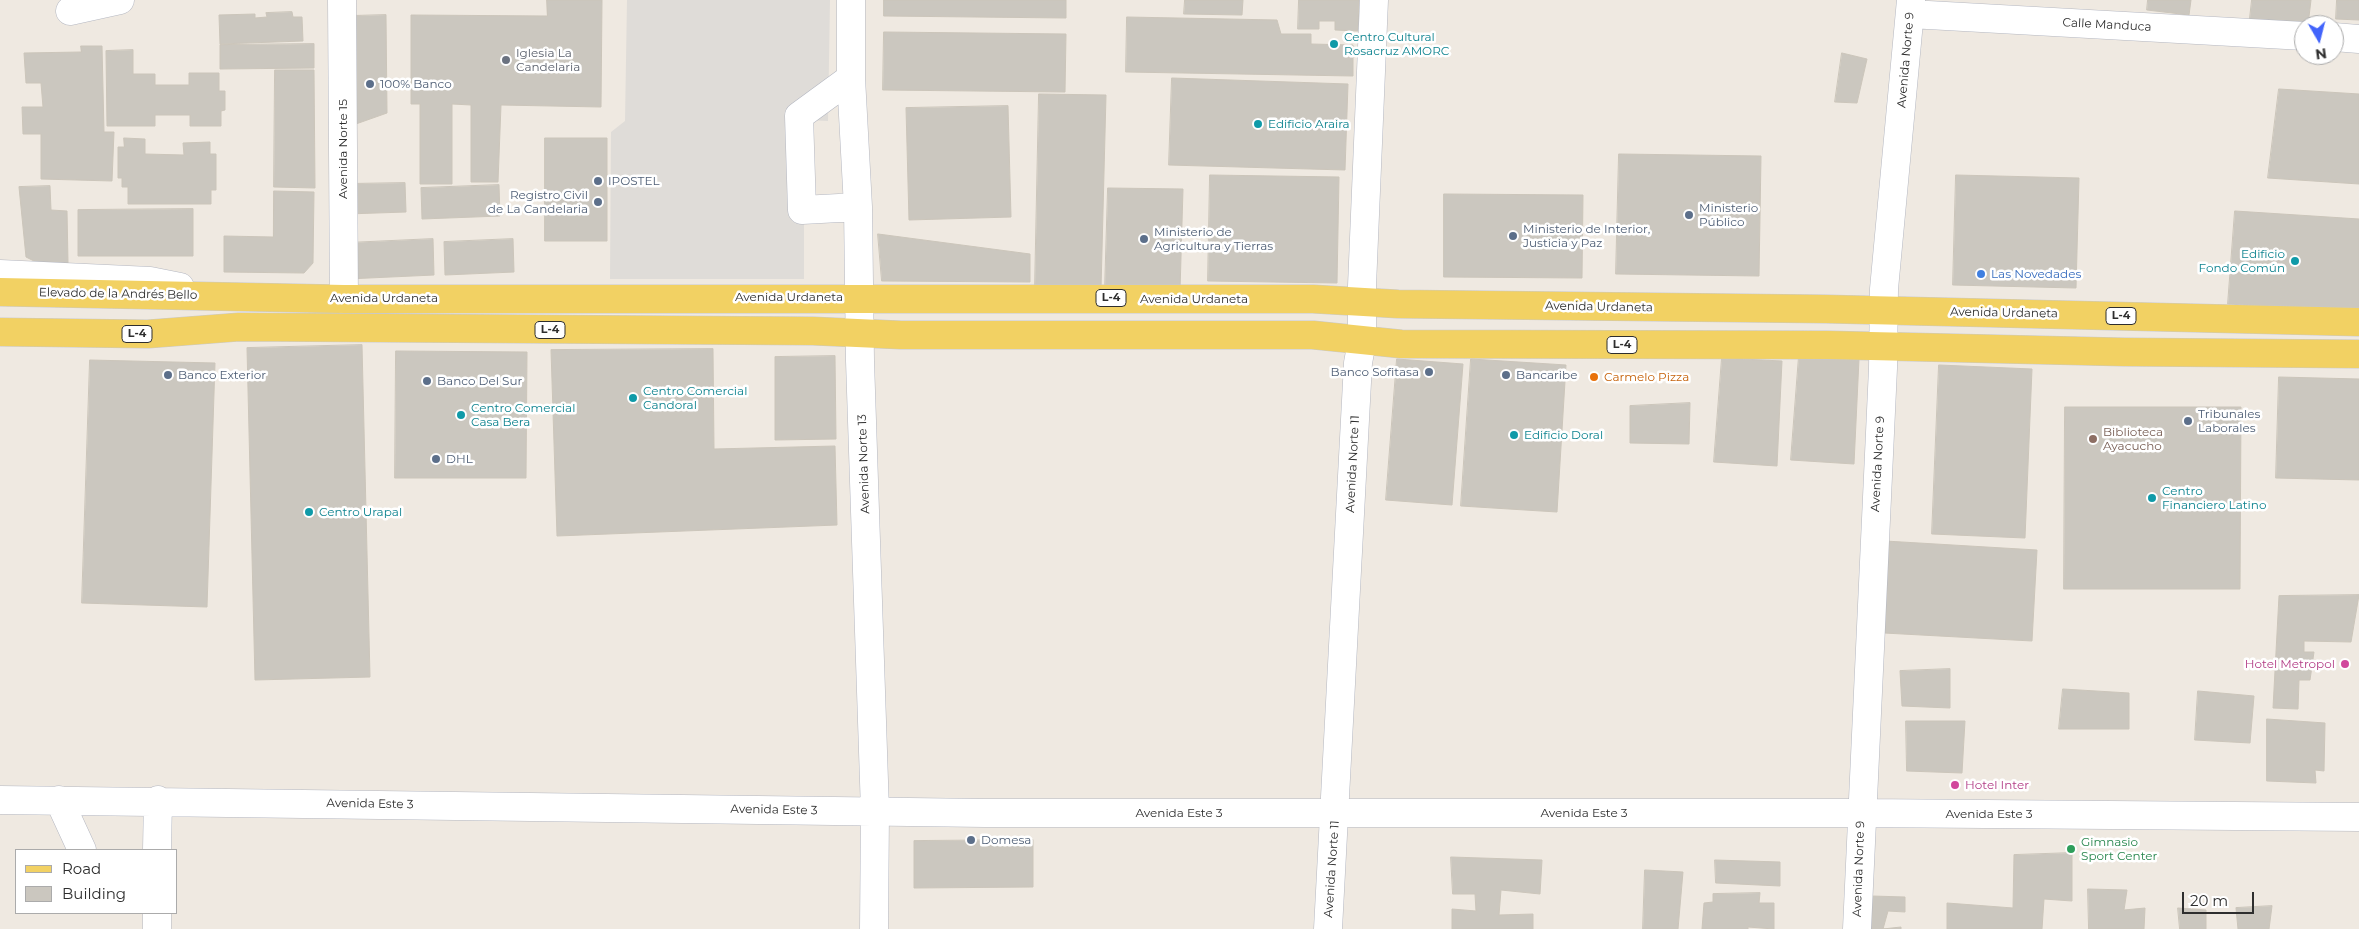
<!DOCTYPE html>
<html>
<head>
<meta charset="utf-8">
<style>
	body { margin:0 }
	#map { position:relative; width:2359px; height:929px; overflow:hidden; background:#efe9e1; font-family:Montserrat,sans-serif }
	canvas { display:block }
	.legend { position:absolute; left:15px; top:849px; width:162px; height:65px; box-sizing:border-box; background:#fff; border:1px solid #ababab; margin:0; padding:6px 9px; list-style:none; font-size:15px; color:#2e2e2e }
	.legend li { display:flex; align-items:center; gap:10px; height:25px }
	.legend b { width:25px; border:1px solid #ababab }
	.north { position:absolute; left:2294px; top:15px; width:50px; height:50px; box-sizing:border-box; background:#fff; border:1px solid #ababab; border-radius:50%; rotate:172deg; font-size:14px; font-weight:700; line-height:20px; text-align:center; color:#2e2e2e }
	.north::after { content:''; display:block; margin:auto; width:18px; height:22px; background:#4264fb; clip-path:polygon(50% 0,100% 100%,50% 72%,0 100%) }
	.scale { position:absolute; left:2182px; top:892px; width:72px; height:22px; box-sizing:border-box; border:2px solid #2e2e2e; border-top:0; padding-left:6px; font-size:15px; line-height:18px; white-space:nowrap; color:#2e2e2e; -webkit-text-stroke:4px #fff; paint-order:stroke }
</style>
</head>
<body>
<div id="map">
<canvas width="2359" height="929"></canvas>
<ul class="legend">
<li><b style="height:6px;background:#f2d163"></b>Road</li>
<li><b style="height:14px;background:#cbc7bf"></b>Building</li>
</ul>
<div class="north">N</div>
<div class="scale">20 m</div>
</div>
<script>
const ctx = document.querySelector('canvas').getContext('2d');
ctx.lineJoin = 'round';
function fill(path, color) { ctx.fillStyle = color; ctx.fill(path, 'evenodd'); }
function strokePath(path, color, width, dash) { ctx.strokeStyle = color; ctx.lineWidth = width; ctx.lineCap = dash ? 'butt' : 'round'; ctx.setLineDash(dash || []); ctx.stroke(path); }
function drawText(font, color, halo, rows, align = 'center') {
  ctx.font = font + ' Montserrat,sans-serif'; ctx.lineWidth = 5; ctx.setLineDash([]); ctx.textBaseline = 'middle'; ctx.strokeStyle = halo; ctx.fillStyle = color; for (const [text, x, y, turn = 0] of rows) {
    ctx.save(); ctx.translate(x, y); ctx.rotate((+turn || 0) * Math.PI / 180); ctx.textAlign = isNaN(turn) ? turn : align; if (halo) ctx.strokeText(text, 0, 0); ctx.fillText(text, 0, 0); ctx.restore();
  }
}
fill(new Path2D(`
	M627 0H830L828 121 804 120V279H610L611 132 625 121Z`), '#dfdcd8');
const building = new Path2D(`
	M547 0H602L601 107 501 105 498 182H471V105L452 104V184H420V104H411V15L547 16Z
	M884 0H1066V18L884 16Z
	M1185 0H1243L1242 15 1184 14Z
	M1299 0H1359L1358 31 1335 30V21H1319V29H1298Z
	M2148 0H2191L2189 15 2147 10Z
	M2252 0H2311L2308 25 2249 27Z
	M2337 0H2359V20L2336 19Z
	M292 12 293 17H302L303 41 220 44 219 15 255 14V18L267 17 266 13Z
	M386 15 387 113 353 125 351 16Z
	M1127 17 1277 20 1281 34H1311V44L1353 45V76L1126 72Z
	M884 32 1066 34 1065 92 883 90Z
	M314 44V68L220 69V45Z
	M81 46H102L104 132H114L112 181 41 179V134H23L22 107H43L41 83H26L24 53 81 52Z
	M133 50V74H155V85H189V73H219V91H225V110L221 111V126H190V115H155V126H107L106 51Z
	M1842 53 1867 59 1857 103 1835 102Z
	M275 70H314L315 188 274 187Z
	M1172 78 1348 84 1345 170 1169 165Z
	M2279 89 2359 94V184L2268 178Z
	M1039 94 1106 95 1101 289 1035 288Z
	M1008 106 1011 217 909 220 906 108Z
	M124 138 145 139V154L184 155 183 143 210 142V154H216V190H211V204H128V187H122V178H118V147H124Z
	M545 138H607V241H545Z
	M1619 154 1761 156 1759 276 1616 274Z
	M1210 175 1339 177 1337 283 1208 281Z
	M1956 175 2079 178 2076 288 1953 285Z
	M405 183 406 212 347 214 346 184Z
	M499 185 500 216 422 219 421 188Z
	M50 186 51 210 67 211 68 263H38L26 257 19 187Z
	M1108 188 1183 189 1180 291 1105 289Z
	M274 191 314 192 313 263 304 273 224 272V236L273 237Z
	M1444 194 1583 195 1582 278 1444 277Z
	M193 209V256H78V210Z
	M2235 211 2359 219V312L2228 304Z
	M878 234 1030 254V282L882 281Z
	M433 239 434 275 347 279V243Z
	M513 239 514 272 445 275 444 242Z
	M362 345 370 677 255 680 247 348Z
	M713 349 714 449 835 446 837 525 557 536 551 350Z
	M396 351 527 352 526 478H395Z
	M835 356 836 439 775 440V357Z
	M1799 356 1859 359 1854 464 1791 460Z
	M1722 358 1782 361 1777 466 1714 462Z
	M1397 359 1463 364 1452 505 1386 500Z
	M1471 359 1566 365 1557 512 1461 506Z
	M90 360 215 363 207 607 82 603Z
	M1939 365 2032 369 2025 538 1932 534Z
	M2279 377 2359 379V480L2276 478Z
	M1690 403 1689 444 1630 443V406Z
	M2065 407H2241L2240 589H2064Z
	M1885 541 2037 550 2032 641 1884 633Z
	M2359 595 2351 642 2304 641V652H2314L2310 680H2299L2298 709 2273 708 2279 596Z
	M1950 669V708L1902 706 1900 671Z
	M2063 689 2129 693V729H2059Z
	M2198 691 2254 696 2250 743 2195 740Z
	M2267 719 2325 723 2324 771 2315 770 2316 783 2267 781Z
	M1906 721H1965L1962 773 1907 771Z
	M1033 840V887L914 888V841Z
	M2072 853V901L2044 899 2042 929H1947V903L2013 908 2014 855Z
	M1451 857 1542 860 1540 894 1501 890 1499 915 1533 914V929H1452V909L1476 911 1475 894H1453Z
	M1715 860 1780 862V886L1716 883Z
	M1645 870 1683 872 1678 929H1643Z
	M2088 889 2127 890 2124 910 2145 908 2144 929H2089Z
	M1760 893 1759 903H1774V929L1748 927V929H1702L1704 903 1713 902V894Z
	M1872 896 1905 897V912L1888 911 1883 929 1901 927V929H1868Z
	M2272 906 2269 929H2238L2236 908Z
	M2178 908 2206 910V929H2180Z`);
fill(building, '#cbc7bf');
strokePath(building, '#cbc5ba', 1);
const minor = new Path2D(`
	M342 0 344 299
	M851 0V78L858 207 860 361 875 811 874 929
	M70 11 120 0
	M1910 14 2304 36
	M2334 37 2359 39
	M851 78 799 116 802 210 858 207
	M0 274 150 281 180 287
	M0 800 985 813H1861L2359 817
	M59 800 82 850
	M157 850 158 800
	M157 929V913
	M1328 929 1358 363 1362 341V286L1374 0
	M1857 929 1883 368 1884 289 1911 0`);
const major = new Path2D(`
	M0 292 344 299H1313L1398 304 1826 309 2359 322
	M0 332 148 334 239 327 813 331 901 335H1313L1401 344 1828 345 2124 352 2359 354`);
strokePath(minor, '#b4b7c1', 29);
strokePath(major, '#c9c9c9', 29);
strokePath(minor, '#fff', 28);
strokePath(major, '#f2d163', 28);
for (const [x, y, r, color] of [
	[1334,44,5,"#0f9aa8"],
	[506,60,5,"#6b7280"],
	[370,84,5,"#5c6f8a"],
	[1258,124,5,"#0f9aa8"],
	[598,181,5,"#5c6f8a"],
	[598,202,5,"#5c6f8a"],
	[1689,215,5,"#5c6f8a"],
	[1513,236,5,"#5c6f8a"],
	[1144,239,5,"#5c6f8a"],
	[2295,261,5,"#0f9aa8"],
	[1981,274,5,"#3f7fe0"],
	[1429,372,5,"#5c6f8a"],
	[168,375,5,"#5c6f8a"],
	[1506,375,5,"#5c6f8a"],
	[1594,377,5,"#e8710a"],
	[427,381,5,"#5c6f8a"],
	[633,398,5,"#0f9aa8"],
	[461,415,5,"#0f9aa8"],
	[2188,421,5,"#5c6f8a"],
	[1514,435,5,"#0f9aa8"],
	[2093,439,5,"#8d6e63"],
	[436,459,5,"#5c6f8a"],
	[2152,498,5,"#0f9aa8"],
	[309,512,5,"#0f9aa8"],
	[2345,664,5,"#d1479c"],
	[1955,785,5,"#d1479c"],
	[971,840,5,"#5c6f8a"],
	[2071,849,5,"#2e9e5b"]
]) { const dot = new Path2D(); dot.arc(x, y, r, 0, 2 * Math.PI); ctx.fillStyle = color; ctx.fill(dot); strokePath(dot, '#fff', 2); }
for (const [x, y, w] of [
	[1111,298,30],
	[2121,316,30],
	[550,330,30],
	[137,334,30],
	[1622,345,30]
]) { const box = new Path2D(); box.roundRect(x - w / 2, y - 8.5, w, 17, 4); ctx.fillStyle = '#fff'; ctx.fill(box); strokePath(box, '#2e2e2e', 1); }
drawText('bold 11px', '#2e2e2e', null, [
	["L-4",1111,298],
	["L-4",2121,316],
	["L-4",550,330],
	["L-4",137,334],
	["L-4",1622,345]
]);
drawText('12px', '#2e2e2e', '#fff', [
	["Calle Manduca",2107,25,3],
	["Avenida Norte 9",1906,60,-85],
	["Avenida Norte 15",343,149,-90],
	["Elevado de la Andrés Bello",118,294,1],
	["Avenida Urdaneta",789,297],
	["Avenida Urdaneta",384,298],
	["Avenida Urdaneta",1194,299],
	["Avenida Urdaneta",1599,307,1],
	["Avenida Urdaneta",2004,313,1],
	["Avenida Norte 13",864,464,-92],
	["Avenida Norte 11",1353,464,-87],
	["Avenida Norte 9",1878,464,-87],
	["Avenida Este 3",370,804,1],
	["Avenida Este 3",774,810,1],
	["Avenida Este 3",1179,813],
	["Avenida Este 3",1584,813],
	["Avenida Este 3",1989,814],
	["Avenida Norte 11",1332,869,-86],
	["Avenida Norte 9",1859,869,-88]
]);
drawText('12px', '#0d838f', '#fff', [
	["Centro Cultural",1344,37],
	["Rosacruz AMORC",1344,51],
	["Edificio Araira",1268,124],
	["Edificio",2285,254,"right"],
	["Fondo Común",2285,268,"right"],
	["Centro Comercial",643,391],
	["Candoral",643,405],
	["Centro Comercial",471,408],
	["Casa Bera",471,422],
	["Edificio Doral",1524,435],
	["Centro",2162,491],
	["Financiero Latino",2162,505],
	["Centro Urapal",319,512]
], 'left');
drawText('12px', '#5b616d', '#fff', [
	["Iglesia La",516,53],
	["Candelaria",516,67]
], 'left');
drawText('12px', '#4e5e75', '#fff', [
	["100% Banco",380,84],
	["IPOSTEL",608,181],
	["Registro Civil",588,195,"right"],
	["de La Candelaria",588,209,"right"],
	["Ministerio",1699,208],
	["Público",1699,222],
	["Ministerio de Interior,",1523,229],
	["Justicia y Paz",1523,243],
	["Ministerio de",1154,232],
	["Agricultura y Tierras",1154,246],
	["Banco Sofitasa",1419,372,"right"],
	["Banco Exterior",178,375],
	["Bancaribe",1516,375],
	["Banco Del Sur",437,381],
	["Tribunales",2198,414],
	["Laborales",2198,428],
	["DHL",446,459],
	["Domesa",981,840]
], 'left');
drawText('12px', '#366cbe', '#fff', [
	["Las Novedades",1991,274]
], 'left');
drawText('12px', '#c56008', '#fff', [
	["Carmelo Pizza",1604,377]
], 'left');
drawText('12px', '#785e54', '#fff', [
	["Biblioteca",2103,432],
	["Ayacucho",2103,446]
], 'left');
drawText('12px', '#b23c85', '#fff', [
	["Hotel Metropol",2335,664],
	["Hotel Inter",1965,785,"left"]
], 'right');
drawText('12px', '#27864d', '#fff', [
	["Gimnasio",2081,842],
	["Sport Center",2081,856]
], 'left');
</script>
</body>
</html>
